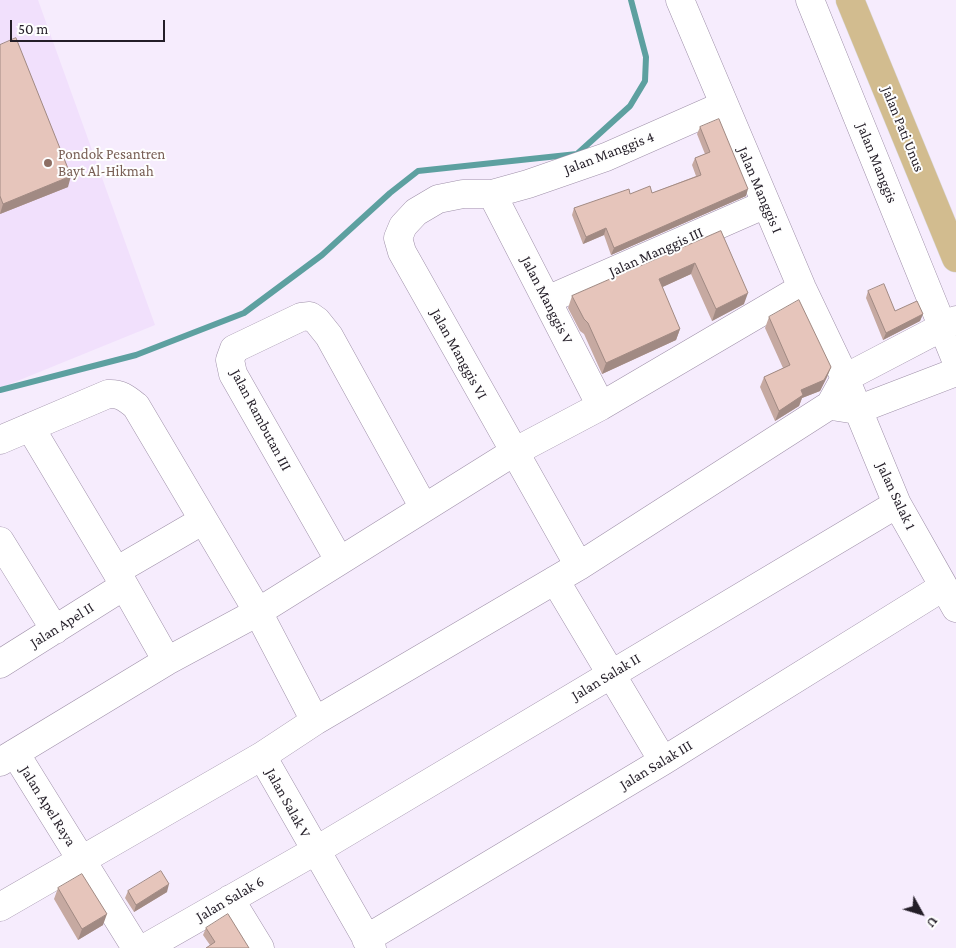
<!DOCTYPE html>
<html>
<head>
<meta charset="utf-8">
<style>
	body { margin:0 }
	#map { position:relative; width:956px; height:948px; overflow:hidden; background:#f6ecfd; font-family:"Crimson Pro",serif }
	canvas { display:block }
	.north { position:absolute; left:896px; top:888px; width:50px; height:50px; -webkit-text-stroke:4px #fefefe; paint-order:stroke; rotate:129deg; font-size:14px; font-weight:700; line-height:20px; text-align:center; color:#241e28 }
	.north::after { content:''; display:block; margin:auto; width:18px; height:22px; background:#241e28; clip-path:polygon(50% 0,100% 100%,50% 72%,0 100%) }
	.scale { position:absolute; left:10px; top:20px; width:155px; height:22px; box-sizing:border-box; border:2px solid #241e28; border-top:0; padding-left:6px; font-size:15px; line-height:18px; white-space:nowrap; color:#241e28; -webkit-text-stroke:4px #fefefe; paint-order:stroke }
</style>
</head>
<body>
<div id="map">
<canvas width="956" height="948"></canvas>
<div class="north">U</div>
<div class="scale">50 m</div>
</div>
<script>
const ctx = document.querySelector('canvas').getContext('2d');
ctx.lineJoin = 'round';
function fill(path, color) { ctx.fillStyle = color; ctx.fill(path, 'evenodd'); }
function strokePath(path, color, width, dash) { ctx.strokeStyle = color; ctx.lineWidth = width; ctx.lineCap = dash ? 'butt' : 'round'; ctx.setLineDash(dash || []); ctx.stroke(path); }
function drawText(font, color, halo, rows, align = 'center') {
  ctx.font = font + ' "Crimson Pro",serif'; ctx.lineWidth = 4; ctx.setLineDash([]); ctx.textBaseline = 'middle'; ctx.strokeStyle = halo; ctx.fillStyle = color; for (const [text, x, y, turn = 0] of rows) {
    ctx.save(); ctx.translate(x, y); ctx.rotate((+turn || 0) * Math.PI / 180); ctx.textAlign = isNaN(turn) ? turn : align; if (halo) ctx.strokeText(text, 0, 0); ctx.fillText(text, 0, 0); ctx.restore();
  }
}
fill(new Path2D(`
	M0 0H38L155 325 0 388Z`), '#f1e0fc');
strokePath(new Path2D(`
	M0 390 136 355 244 313 322 255 390 193 418 171 577 154 630 106 645 81 646 57 631 0`), '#5da0a0', 6);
const minor = new Path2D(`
	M680 0 802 288 845 378 897 504 956 608
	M810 0 956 360
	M492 194 601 406
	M547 300 766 204
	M838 407 857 410 956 372
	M30 427 116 571 167 661
	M0 440 108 394C120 393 126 398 136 406L258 612 315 721
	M0 541 55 630
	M339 560 233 374 230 360 234 349 301 317 310 316 317 321 329 336 424 508
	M579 566 402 252 398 238 403 226 416 212 438 199 463 194H492L528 184 606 157 724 105
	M116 571 202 521
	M555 580 663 761
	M0 664 124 586
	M15 753 136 948
	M262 756 372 948
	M0 762 167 661 258 612 514 452 601 406 802 288
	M230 899 260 948
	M0 907 262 756 315 721 579 566 830 405 845 378 956 320
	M366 939 663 761 943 587
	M145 948 315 851 897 504`);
const major = new Path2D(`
	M850 0 956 258`);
strokePath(minor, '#9f90a9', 29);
strokePath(major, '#d8d6d8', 29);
strokePath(minor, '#fff', 28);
strokePath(major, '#d2bc8f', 28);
fill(new Path2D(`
	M0 45 68 187 0 214Z
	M700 127 746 196 611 255 604 235 583 244 572 215 574 208 630 194 652 193 696 176 692 165 695 158 705 154 697 134Z
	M721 231 744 304 712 321 691 274 662 287 680 329 676 340 602 374 584 334 580 331 568 308 572 296Z
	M868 291 895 311 923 314 920 321 883 340 866 298Z
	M769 317 831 367 827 377 820 391 802 398 799 406 775 421 760 387 764 377 783 368 765 328Z
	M58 888 103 925 78 940 54 899Z
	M128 891 167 892 134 912 125 898Z
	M206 928 249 948 210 945 203 935Z`), '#c6a9a1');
fill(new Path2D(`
	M71 176 68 187 0 214 3 204Z
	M748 189 746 196 611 255 614 248Z
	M606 228 604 235 583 244 586 237Z
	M695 263 691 274 654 291 659 279Z
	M748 293 744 304 712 321 716 309Z
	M923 314 920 321 883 340 886 333Z
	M680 329 676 340 602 374 606 363Z
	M831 367 827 377 820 391 802 398 799 406 775 421 779 411 801 390Z
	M169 884 167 892 134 912 136 905Z
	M107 914 103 925 78 940 82 929Z`), '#a18a83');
const building = new Path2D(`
	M16 38 71 176 3 204 0 196V45Z
	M719 119 748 189 614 248 606 228 586 237 574 208 629 189 630 194 650 186 652 193 701 175 695 158 710 152 700 127Z
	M721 231 748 293 716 309 695 263 659 279 680 329 606 363 588 323 584 319 572 296Z
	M884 284 895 311 917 301 923 314 886 333 868 291Z
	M799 300 831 367 824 380 801 390 803 395 779 411 764 377 790 365 769 317Z
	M161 871 169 884 136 905 128 891Z
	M82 874 107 914 82 929 58 888Z
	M228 914 249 948H206L215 942 206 928Z`);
fill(building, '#e6c5bb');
strokePath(building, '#a18a83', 1);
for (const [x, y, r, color] of [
	[48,163,5,"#8d6e63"]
]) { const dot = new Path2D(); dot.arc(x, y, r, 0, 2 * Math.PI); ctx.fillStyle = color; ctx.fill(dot); strokePath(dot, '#fefefe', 2); }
drawText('15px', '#241e28', '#fefefe', [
	["Jalan Pati Unus",903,129,68],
	["Jalan Manggis 4",609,153,-21],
	["Jalan Manggis",877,163,68],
	["Jalan Manggis I",760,190,67],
	["Jalan Manggis III",656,252,-24],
	["Jalan Manggis V",547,300,63],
	["Jalan Manggis VI",459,354,61],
	["Jalan Rambutan III",261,420,62],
	["Jalan Salak 1",896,496,65],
	["Jalan Apel II",62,625,-32],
	["Jalan Salak II",606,677,-31],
	["Jalan Salak III",656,765,-31],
	["Jalan Salak V",288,803,61],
	["Jalan Apel Raya",48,806,58],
	["Jalan Salak 6",230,899,-30]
]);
drawText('15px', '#785e54', '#fefefe', [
	["Pondok Pesantren",58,154],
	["Bayt Al-Hikmah",58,171]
], 'left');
</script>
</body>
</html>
